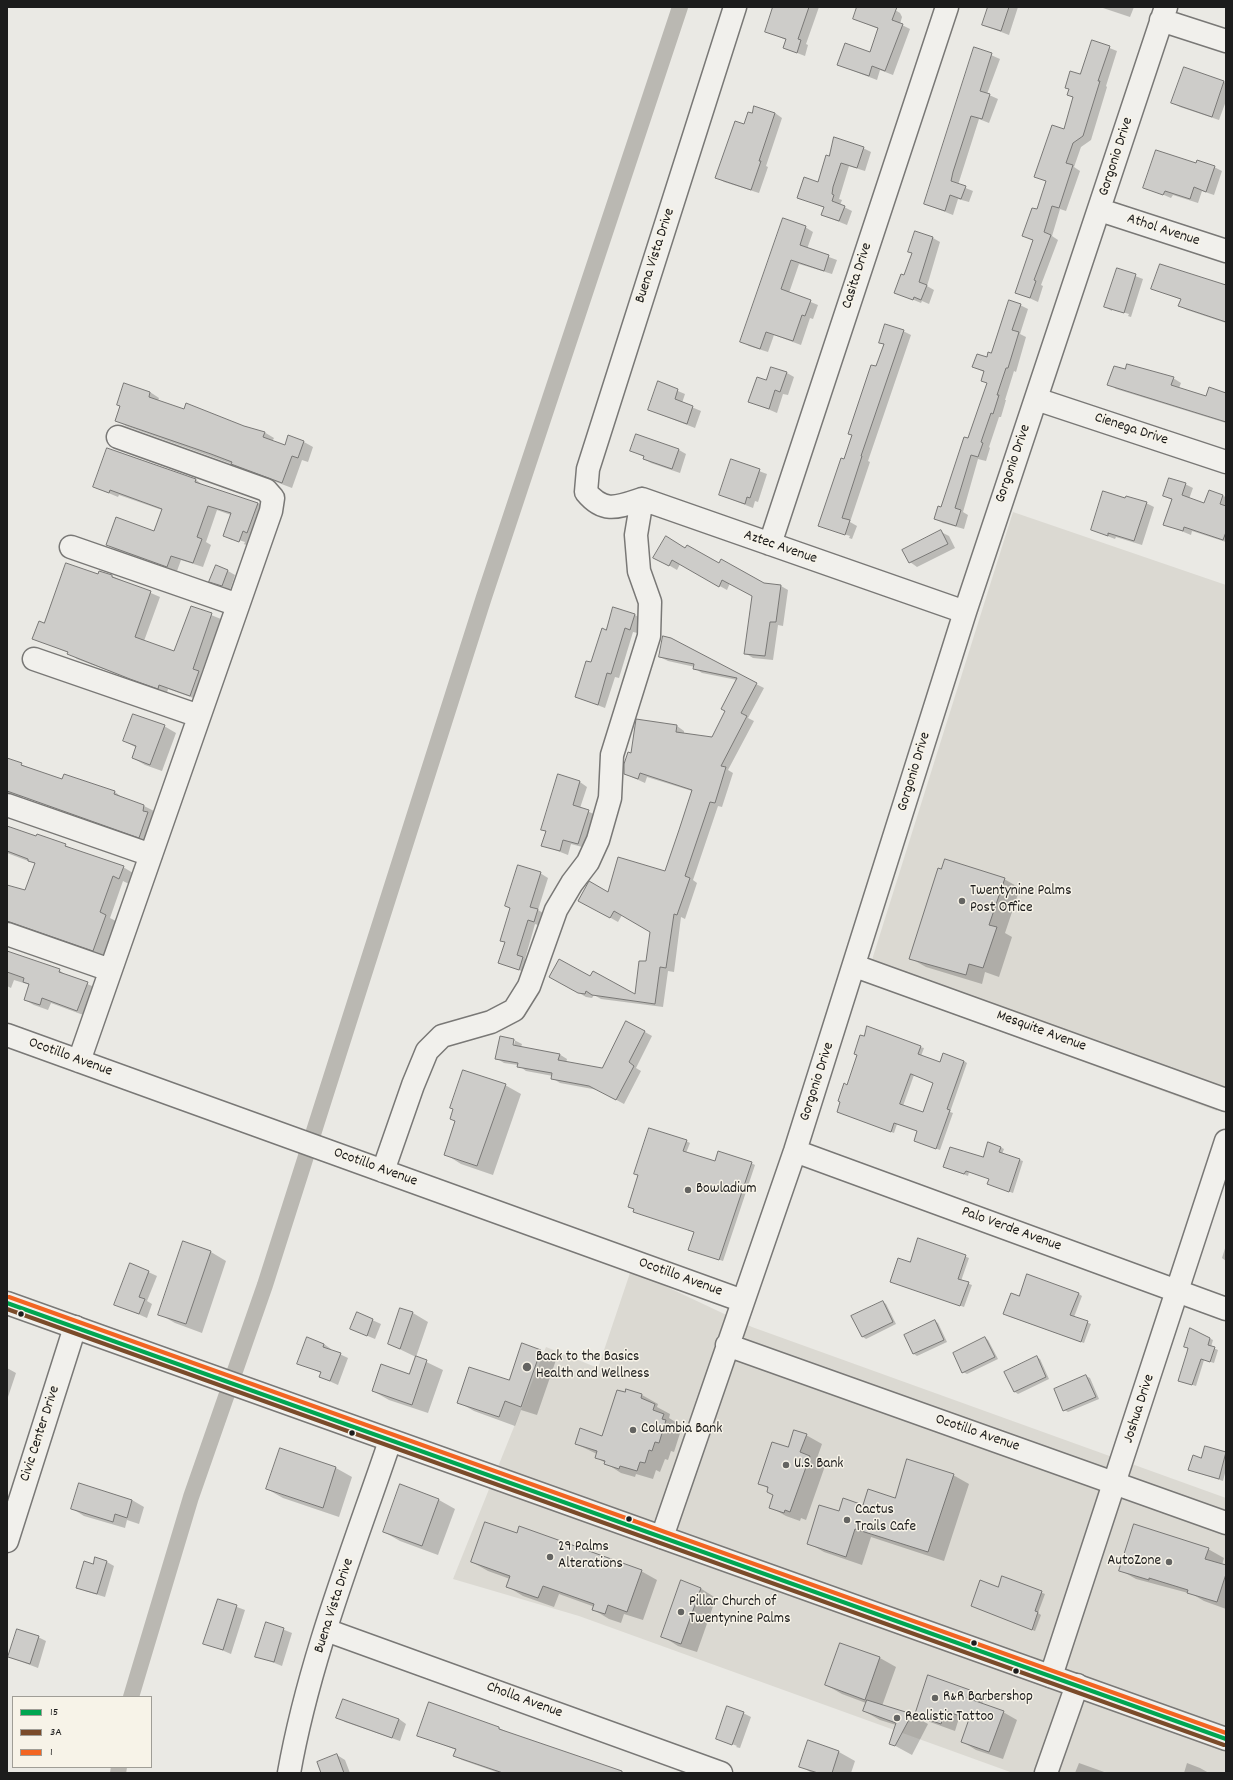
<!DOCTYPE html>
<html>
<head>
<meta charset="utf-8">
<style>
	body { margin:0 }
	#map { position:relative; width:1233px; height:1780px; overflow:hidden; background:#eae9e4; font-family:Dekko,sans-serif }
	canvas { display:block }
	.frame { position:absolute; inset:0; border:8px solid #1c1c1c; pointer-events:none }
	.legend { position:absolute; left:12px; top:1696px; width:140px; height:72px; box-sizing:border-box; background:#f7f3e8; border:1px solid #9f9d96; margin:0; padding:5px 7px; list-style:none; font-size:12px; color:#1c1c1c }
	.legend li { display:flex; align-items:center; gap:8px; height:20px }
	.legend b { width:20px; border:1px solid #9f9d96 }
</style>
</head>
<body>
<div id="map">
<canvas width="1233" height="1780"></canvas>
<div class="frame"></div>
<ul class="legend">
<li><b style="height:5px;background:#00a651"></b>15</li>
<li><b style="height:5px;background:#7a4b2a"></b>3A</li>
<li><b style="height:5px;background:#f26522"></b>1</li>
</ul>
</div>
<script>
const ctx = document.querySelector('canvas').getContext('2d');
ctx.lineJoin = 'round';
function fill(path, color) { ctx.fillStyle = color; ctx.fill(path, 'evenodd'); }
function strokePath(path, color, width, dash) { ctx.strokeStyle = color; ctx.lineWidth = width; ctx.lineCap = dash ? 'butt' : 'round'; ctx.setLineDash(dash || []); ctx.stroke(path); }
function drawText(font, color, halo, rows, align = 'center') {
  ctx.font = font + ' Dekko,sans-serif'; ctx.lineWidth = 3; ctx.setLineDash([]); ctx.textBaseline = 'middle'; ctx.strokeStyle = halo; ctx.fillStyle = color; for (const [text, x, y, turn = 0] of rows) {
    ctx.save(); ctx.translate(x, y); ctx.rotate((+turn || 0) * Math.PI / 180); ctx.textAlign = isNaN(turn) ? turn : align; if (halo) ctx.strokeText(text, 0, 0); ctx.fillText(text, 0, 0); ctx.restore();
  }
}
fill(new Path2D(`
	M1013 512 1226 585V1084L1217 1111 865 982Z
	M631 1270 752 1327 1226 1498V1773H1013L579 1616 453 1579 546 1347 598 1368Z`), '#dbd9d2');
fill(new Path2D(`
	M773 7H819L806 44 808 45 805 56 784 48 786 40 766 31Z
	M858 7 892 8 900 13 902 17 900 24 910 29 893 75 880 70 877 80 838 65 871 53 879 29 854 19Z
	M989 7H1018L1009 35 983 25Z
	M1100 7H1134L1130 17Z
	M1092 41 1117 51 1106 86 1107 87 1091 140 1081 147 1074 167 1080 171 1066 211 1060 209 1052 236 1058 240 1041 285 1043 286 1038 302 1016 292 1034 241 1023 236 1037 211 1047 182 1035 176 1065 130 1074 98 1069 95 1081 76Z
	M975 48 1000 59 987 94 998 99 989 123 979 119 958 185 973 191 969 202 958 199 953 215 925 204Z
	M1224 82 1226 83V101L1219 120 1180 107 1173 103Z
	M775 113 782 118 766 166 768 167 759 193 724 182 716 177 745 126Z
	M863 148 871 152 865 171 849 166 839 199 842 200 840 205 852 211 847 225 822 215 825 208 798 197 818 183 829 157Z
	M1197 165 1214 167 1222 171 1214 195 1202 191 1198 203 1173 195 1171 198 1145 187Z
	M805 227 813 232 807 249 837 260 832 274 799 264 789 293 818 305 813 319 810 318 801 345 774 335 768 352 749 346 742 341Z
	M933 238 940 242 927 286 934 290 929 304 922 301 921 303 895 292Z
	M1117 269 1143 279 1131 317 1112 311 1128 316 1129 314 1112 309V311L1105 307Z
	M1226 287V323L1187 310 1180 306 1182 300 1152 288Z
	M1020 305 1028 309 1020 334 1026 337 1016 372 1014 371 1005 400H1006L1001 417H999L989 447 990 448 986 461 978 459 963 512 968 515 964 529 943 523 935 519 941 508 969 440 988 383 982 380 984 372 973 367 992 355Z
	M903 331 911 335 868 461 870 462 850 522 857 526 852 539 849 538 850 536 826 528V529L819 525 845 460 884 345 880 342Z
	M1126 371 1173 378 1181 383 1179 388 1206 397 1226 395V423L1116 389 1109 384Z
	M787 373 794 377 788 395 783 394 777 413 749 401 767 381Z
	M659 383 685 394 682 403 701 411 695 428 649 410Z
	M125 384 150 392 159 398 158 401 185 411 264 432 274 438 272 442 285 446 289 436 304 442 313 447 308 462 302 460 292 488 242 469 232 464 126 426 116 420Z
	M679 450 686 454 680 473 651 463 644 459V457L632 451Z
	M732 461 767 474 758 502 755 501 753 508 720 495Z
	M195 479 204 486 258 503 267 509 249 546 233 540 244 544 245 542 232 538V540L224 535 231 515 217 510 206 542 211 545 203 567 181 560 177 571 116 550 107 545 154 532 162 510 119 495 118 497 94 487Z
	M1185 484 1193 488 1189 499 1205 504 1209 491 1226 497V542L1192 531 1191 535 1164 524 1172 500 1164 496Z
	M1126 500 1146 503 1154 507 1142 545 1116 537 1115 539 1092 530Z
	M941 532 949 536 955 548 917 567 910 562Z
	M686 549 764 583 781 586 788 590 783 626 778 625 773 660 753 658 745 653 753 596 730 583 727 590 680 564 677 570 655 557Z
	M228 571 235 575 230 590 210 581Z
	M99 576H112L160 597 144 641 175 653 191 607 221 619 201 674 207 677 199 700 168 689 167 693 140 683 77 659 69 653 33 638 45 624Z
	M614 608 635 615 642 619 638 633 633 632 619 678 615 677 605 708 576 697 607 631Z
	M664 638 764 688 748 718 754 721 728 770 733 773 722 807 718 806 693 880 697 883 685 919 681 917 674 972 668 971 663 1007 601 999 594 995 592 998 586 997 550 976 590 978 635 996 647 963 651 931 622 915 618 922 579 900 608 893 666 873 692 791 647 777 645 783 625 774 632 754 677 726 684 731V734L712 739 727 711 737 680 702 673 694 668 695 667 668 661 660 657Z
	M164 726 176 733 162 771 145 765 133 758 137 748 124 741Z
	M7 759 63 781 65 775 115 792 124 799 144 806 154 811 152 816 157 819 149 843 23 797 15 798 7 795Z
	M559 776 580 782 587 787 580 808 596 815 586 848 571 844 568 855 542 845 546 832 542 829Z
	M7 827 65 845 74 850 123 867 133 873 129 884 123 881 110 918 116 921 103 956 27 929 16 923 7 914V886L26 892 36 864 7 853Z
	M540 873 548 878 538 910 545 914 541 926 535 924 525 959 530 962 527 973 499 963 506 942 502 940 511 909 506 906Z
	M1004 879 1020 888 1005 933 1012 937 999 977 985 972 982 984 926 967 910 958Z
	M7 952 59 970 67 976 97 988 86 1016 51 1003 48 1010 34 1005 25 1000 30 985 14 980 11 988 7 986Z
	M645 1032 652 1036 636 1068 641 1071 624 1104 598 1090 560 1083 552 1078 553 1076 526 1071 518 1065 504 1063 496 1058 500 1037 514 1040 522 1044 521 1047 559 1054 567 1059 566 1063 602 1069ZM513 1041H515L513 1050H511Z
	M920 1047 924 1048 921 1056 941 1063 964 1061 967 1063 950 1112 953 1113 940 1150 918 1142V1131L897 1124 894 1133 838 1112 847 1086ZM914 1075 934 1083 924 1113 903 1106Z
	M505 1085 521 1094 493 1175 461 1164 445 1154 456 1122 451 1119 454 1110 451 1108Z
	M686 1141 690 1143 686 1153 715 1163H751L755 1165 723 1261 693 1251 695 1232 629 1207Z
	M1000 1147 1004 1149 1002 1154 1023 1161 1013 1193 988 1184 990 1179 969 1172 968 1176 945 1167 984 1159Z
	M919 1239 969 1258 961 1281 972 1285 964 1307 895 1283 911 1264Z
	M1226 1245V1261L1222 1258Z
	M211 1252 226 1261 202 1333 175 1323 159 1314Z
	M131 1264 157 1276 147 1301 152 1304 147 1318 115 1304Z
	M1079 1294 1082 1296 1074 1317 1091 1324 1084 1343 1008 1316 1019 1298Z
	M883 1302 886 1304 896 1324 866 1339 863 1337 853 1317Z
	M357 1313 381 1324 375 1339 351 1329Z
	M413 1313 428 1322 416 1357 443 1370 428 1413 389 1400 373 1391 409 1375 416 1357 389 1344Z
	M935 1321 938 1323 947 1342 917 1356 914 1354 905 1336Z
	M1191 1330 1213 1340 1211 1347 1218 1350 1214 1363 1204 1360 1196 1386 1183 1382Z
	M985 1338 988 1340 998 1359 967 1374 963 1372Z
	M308 1339 324 1344 331 1349V1350L348 1358 338 1385 320 1377 321 1373 299 1363Z
	M540 1351 556 1360 537 1415 521 1410 515 1426 474 1411 458 1402 510 1382Z
	M1036 1357 1040 1359 1049 1379 1018 1394 1015 1392Z
	M7 1368 16 1373 7 1400Z
	M1086 1376 1090 1378 1099 1399 1068 1412 1064 1410Z
	M627 1391 642 1395 658 1404 657 1407 670 1414 669 1418 679 1424 678 1428 681 1430 674 1452 671 1451 668 1460 665 1459 660 1472 656 1470 653 1479 636 1474 635 1477 621 1473 596 1457 597 1454 576 1444 603 1437Z
	M806 1435 822 1444 816 1461 825 1466 806 1520 801 1518 800 1521 786 1516 770 1507 774 1495 769 1489 759 1483 788 1448Z
	M1206 1447 1226 1453V1469L1223 1481 1189 1470 1202 1459Z
	M280 1450 336 1468 352 1477 339 1517 283 1498 267 1489Z
	M953 1475 969 1484 944 1561 871 1537 862 1565 824 1552 808 1543 840 1512 896 1499Z
	M132 1500 144 1507 139 1524 127 1520 125 1528 84 1516 73 1509Z
	M439 1500 455 1509 438 1555 400 1541 384 1532Z
	M517 1534 641 1571 657 1580 643 1620 624 1614 621 1623 609 1619 594 1610 595 1607 559 1594 554 1607 523 1596 508 1587 510 1579 488 1571 472 1562Z
	M1208 1549 1224 1558 1222 1565 1226 1566V1609L1204 1601 1192 1594 1136 1579 1120 1570Z
	M107 1562 114 1566 105 1597 85 1591 77 1587 93 1565Z
	M1003 1578 1045 1594 1038 1613 1041 1615 1035 1631 972 1606 999 1588Z
	M700 1588 716 1598 697 1652 678 1646 662 1636Z
	M218 1600 245 1610 231 1654 205 1643Z
	M267 1623 292 1633 282 1666 257 1656Z
	M38 1637 46 1641 38 1668 9 1657Z
	M841 1644 880 1658 896 1667 882 1706 912 1715 928 1724 912 1755 890 1743 896 1725 880 1720 864 1711 866 1703 842 1694 826 1685Z
	M970 1691 984 1699 982 1704 1003 1712 1017 1720 1003 1759 976 1750 963 1742 970 1722 959 1718 955 1731 930 1722 916 1714Z
	M743 1713 751 1717 740 1748 736 1747 737 1746 717 1738Z
	M338 1717 399 1719 406 1724 400 1741 345 1722Z
	M499 1728 507 1732 614 1773H499L462 1760 455 1756 456 1750 419 1735Z
	M808 1741 839 1752 855 1761 851 1773H812L800 1766Z
	M337 1755 345 1760 350 1773H323Z
	M1079 1763 1107 1773H1075Z
	M1187 1763 1200 1768 1209 1773H1184Z`), '#0003');
strokePath(new Path2D(`
	M131 1697 191 1497 265 1285 484 597 680 7
	M118 1773 119 1767`), '#bab8b2', 16);
const building = new Path2D(`
	M773 7H809L798 39 801 40 797 53 783 48 786 39 765 32Z
	M857 7H897L892 20 903 24 885 71 872 66 869 76 837 65 845 43 870 52 878 28 853 19Z
	M988 7H1009L1001 31 982 25Z
	M1092 40 1110 46 1098 81H1100L1083 136 1073 143 1066 163 1073 165 1059 208 1052 206 1044 232 1051 235 1034 280 1036 281 1030 298 1015 293 1033 240 1022 236 1032 208 1037 209 1046 181 1034 177 1052 125 1064 129 1073 97 1067 95 1069 89 1065 88 1070 71 1080 74Z
	M974 47 992 53 980 91 990 94 982 119 971 116 953 172 951 181 966 186 961 199 950 195 945 211 924 204Z
	M1184 67 1224 81 1212 117 1171 103Z
	M754 106 775 113 759 161H761L751 190 715 178 735 121 744 124 748 112 752 113Z
	M834 137 864 147 857 168 841 163 833 187 832 194 834 195 832 201 845 206 839 221 821 215 824 207 797 198 804 177 818 182 826 155 829 156Z
	M1156 150 1196 163 1197 160 1215 166 1206 192 1194 187 1190 199 1165 191 1163 195 1143 188Z
	M783 218 806 226 800 245 829 255 824 271 791 260 781 289 811 300 805 316 802 315 793 341 766 332 760 349 740 342Z
	M915 231 933 237 919 282 927 285 921 300 914 297 913 300 894 293 901 274 904 275 912 253 908 252Z
	M1160 264 1226 285V322L1178 306 1181 299 1151 289Z
	M1117 268 1136 274 1124 313 1104 307Z
	M1009 300 1021 304 1012 330 1019 332 1008 368H1006L997 395H999L993 414 991 413 981 442 983 443 978 457 971 455 955 508 961 510 956 526 934 519 938 506 941 507 964 437 968 438 987 383 981 381 984 371 972 367 977 354 987 357 988 352 991 353Z
	M885 324 904 330 861 456H862L842 518 850 520 845 535 818 526 841 458 844 459 852 435 848 434 871 365 876 366 884 344 879 343Z
	M1127 364 1174 377 1171 385 1206 396 1209 387 1226 393V422L1107 385 1114 366 1125 369Z
	M771 367 787 372 780 392 775 390 769 409 748 402 757 377 766 380Z
	M658 381 678 389 675 399 693 406 687 424 648 410Z
	M124 383 150 392 149 397 184 409 186 403 244 426 265 432 263 437 285 445 288 435 304 441 298 458 292 456 282 483 231 464 232 462 211 454 115 421 120 406 117 405Z
	M636 434 679 449 672 469 643 459 644 456 630 451Z
	M107 448 196 479 195 482 258 503 247 533 243 531 239 542 223 536 231 513 208 506 197 537 202 539 193 563 171 556 167 567 106 545 116 517 154 531 162 509 110 490 109 493 93 487Z
	M731 459 760 469 750 498 747 497 745 504 719 495Z
	M1169 478 1186 483 1182 495 1204 503 1209 490 1223 495 1220 504 1226 506V532L1223 540 1184 527 1183 531 1163 525 1172 499 1163 496Z
	M1103 491 1125 498 1126 496 1147 502 1134 541 1108 533V536L1091 530Z
	M941 530 948 544 909 563 902 550Z
	M666 536 685 548 687 545 719 563 721 559 764 583 781 585 776 622H770L765 656 744 654 752 596 722 580 719 587 672 560 669 566 653 558Z
	M66 563 98 574 99 571 112 575V577L151 591 135 637 174 651 191 606 212 613 193 669 199 671 190 696 159 685 158 689 130 679 67 654 68 652 32 639 39 621 44 623Z
	M216 565 228 570 222 586 209 582Z
	M613 607 635 614 630 630 625 628 611 674 607 673 598 705 575 697 586 661 591 662 602 628 606 630Z
	M663 636 671 638 757 683 741 713 747 716 721 766 726 767 715 803 710 802 685 876 690 878 677 915 674 914 666 968 660 967 655 1004 592 995 586 991 585 994 578 993 549 977 559 959 590 976 593 971 635 994 639 961H646L650 932 614 911 610 918 578 901 589 881 608 892 618 857 665 871 679 830 692 790 640 773 638 779 624 774V764L628 752 631 753 636 719 677 725 676 732 712 737 725 711 721 709 737 678 693 669 694 664 659 657Z
	M133 714 165 725 150 765 132 758 136 746 123 741Z
	M7 758 22 763 21 765 62 779 64 774 115 791 114 794 144 805 143 811 148 812 139 838 7 791Z
	M558 774 580 781 573 805 589 810 578 844 563 840 560 851 541 846 546 831 541 830Z
	M7 826 36 836 37 834 66 844 65 846 124 866 119 879 113 876 100 912 106 915 93 951 7 921V885L25 890 35 863 28 861V859L7 851Z
	M945 859 1005 878 989 925 997 927 983 968 969 964 966 975 909 959 938 868 941 869Z
	M518 865 541 872 530 907 538 909 534 922 528 920 517 955 523 957 519 970 498 963 505 942 500 941 510 908 505 906Z
	M7 951 60 969 59 972 88 982 77 1011 42 998 40 1005 24 1000 29 984 23 982 24 978 7 972Z
	M626 1021 645 1031 629 1062 634 1066 616 1100 589 1086 551 1079 552 1073 517 1067 518 1063 495 1059 500 1036 514 1039 513 1045 560 1054 558 1060 602 1068Z
	M867 1026 921 1046 918 1054 940 1062 943 1053 964 1061 947 1109 950 1110 936 1149 914 1141 917 1131 894 1123 891 1132 837 1112 840 1102 838 1101 844 1083 847 1085 857 1055 854 1054 860 1035 864 1036ZM911 1074 933 1083 923 1112 900 1104Z
	M463 1070 506 1084 477 1166 444 1155 455 1121 450 1119 453 1109 450 1108Z
	M649 1128 687 1140 683 1151 715 1161 718 1151 752 1162 719 1260 688 1250 694 1232 633 1212 634 1209 628 1207 638 1175 634 1174Z
	M988 1142 1001 1147 999 1152 1020 1159 1009 1192 987 1184 989 1179 966 1171 964 1174 943 1167 950 1147 983 1157Z
	M918 1238 966 1255 958 1279 969 1282 960 1306 890 1282 898 1258 910 1262Z
	M183 1241 211 1251 186 1324 158 1315Z
	M130 1263 149 1271 139 1297 145 1299 139 1314 114 1305Z
	M1027 1274 1079 1293 1070 1315 1088 1321 1081 1342 1003 1314 1011 1293 1019 1296Z
	M883 1301 893 1322 862 1337 851 1316Z
	M400 1308 413 1312 400 1349 388 1344Z
	M357 1312 373 1319 367 1336 350 1329Z
	M935 1320 944 1340 913 1354 904 1335Z
	M1190 1328 1210 1338 1208 1345 1215 1347 1210 1362 1201 1359 1192 1385 1178 1381 1187 1352 1188 1348 1184 1347Z
	M307 1337 324 1344 323 1347 341 1353 330 1381 319 1377 321 1372 297 1364Z
	M985 1337 995 1357 962 1373 953 1353Z
	M522 1343 541 1350 521 1407 505 1401 499 1417 457 1403 469 1367 509 1380Z
	M416 1356 427 1360 412 1405 372 1391 381 1364 409 1374Z
	M1037 1356 1046 1377 1014 1392 1004 1372Z
	M1086 1375 1096 1397 1063 1411 1054 1389Z
	M626 1389 642 1394 641 1398 655 1404 653 1410 664 1414 662 1419 666 1420 659 1443 655 1442 652 1451 649 1450 645 1463 640 1462 637 1471 620 1466 619 1469 604 1464 605 1461 595 1458 597 1451 575 1444 580 1428 602 1436 617 1390 625 1392Z
	M794 1430 807 1434 800 1452 810 1456 790 1512 785 1510 784 1513 769 1508 773 1495 767 1492 768 1487 758 1484 772 1442 788 1447Z
	M1205 1446 1226 1452 1219 1479 1188 1470 1193 1455 1201 1458Z
	M280 1448 336 1467 323 1508 266 1489Z
	M907 1459 954 1474 928 1552 855 1529 846 1557 807 1544 819 1505 839 1511 843 1498 863 1505 868 1489 895 1498Z
	M79 1483 132 1500 127 1518 115 1514 113 1522 71 1509Z
	M400 1484 439 1499 422 1546 383 1532Z
	M485 1522 517 1533 519 1526 642 1570 627 1612 608 1605 605 1614 592 1610 594 1604 543 1586 538 1598 506 1587 510 1576 471 1562Z
	M1134 1524 1209 1548 1205 1559 1226 1565V1574L1217 1602 1187 1593 1188 1590 1149 1578V1580L1119 1571Z
	M95 1557 107 1561 97 1594 76 1588 84 1561 93 1564Z
	M1002 1576 1042 1591 1035 1611 1038 1612 1032 1630 971 1606 980 1580 998 1587Z
	M681 1580 701 1588 681 1644 661 1637Z
	M218 1599 237 1605 223 1650 203 1644Z
	M266 1622 284 1628 274 1662 255 1657Z
	M17 1629 39 1636 30 1664 8 1657Z
	M840 1643 880 1657 865 1700 825 1685Z
	M928 1675 970 1690 967 1698 1004 1711 989 1752 961 1742 969 1719 945 1711 941 1724 915 1715Z
	M343 1699 399 1719 392 1738 336 1718Z
	M867 1700 912 1714 895 1746 889 1744 896 1723 863 1711Z
	M429 1702 499 1727V1729L622 1771V1773H503L453 1756 456 1749 417 1736Z
	M727 1706 744 1712 732 1745 716 1739Z
	M808 1740 839 1751 832 1773H818L799 1767Z
	M337 1754 344 1773H321L317 1762Z`);
fill(building, '#cdccc9');
strokePath(building, '#797876', 1);
const minor = new Path2D(`
	M735 7 588 469 586 492C604 514 618 507 642 499L965 612
	M1161 20 1226 41
	M1100 210 1226 251
	M1036 399 1226 462
	M770 544 947 7
	M71 547 238 605
	M34 659 199 716
	M7 805 151 855
	M7 934 110 970
	M855 966 1226 1100
	M7 1035 743 1301
	M79 1061 271 511 273 498 266 490 118 437
	M795 1151 1226 1309
	M383 1171 413 1085 427 1051 442 1036 491 1022 514 1010 529 986 556 910 572 883 588 862 598 840 610 798 612 755 649 636 650 602 639 571 636 535 642 499
	M727 1345 1226 1523
	M662 1537 795 1151 965 612 1166 7
	M7 1541 75 1327
	M326 1630 721 1773
	M1051 1676 1226 1141
	M289 1773C309 1660 353 1550 390 1441
	M1046 1773 1077 1685`);
const major = new Path2D(`
	M7 1303 1226 1739`);
strokePath(minor, '#797876', 25);
strokePath(major, '#797876', 25);
strokePath(minor, '#f1f0ec', 22);
strokePath(major, '#f1f0ec', 22);
strokePath(new Path2D(`
	M7 1303 1226 1739`), '#00a651', 4);
strokePath(new Path2D(`
	M7 1309 1224 1745`), '#7a4b2a', 4);
strokePath(new Path2D(`
	M9 1297 1226 1733`), '#f26522', 4);
for (const [x, y, r, color] of [
	[962,901,4,"#646462"],
	[688,1190,4,"#646462"],
	[21,1314,3.5,"#1c1c1c"],
	[527,1367,5,"#646462"],
	[633,1430,4,"#646462"],
	[352,1433,3.5,"#1c1c1c"],
	[786,1465,4,"#646462"],
	[629,1519,3.5,"#1c1c1c"],
	[847,1520,4,"#646462"],
	[550,1557,4,"#646462"],
	[1169,1562,4,"#646462"],
	[681,1612,4,"#646462"],
	[974,1643,3.5,"#1c1c1c"],
	[1016,1671,3.5,"#1c1c1c"],
	[935,1698,4,"#646462"],
	[897,1718,4,"#646462"]
]) { const dot = new Path2D(); dot.arc(x, y, r, 0, 2 * Math.PI); ctx.fillStyle = color; ctx.fill(dot); strokePath(dot, '#f7f3e8', 1.5); }
drawText('15px', '#1c1c1c', '#f7f3e8', [
	["Gorgonio Drive",1117,157,-72],
	["Athol Avenue",1163,231,18],
	["Buena Vista Drive",656,256,-72],
	["Casita Drive",858,276,-72],
	["Cienega Drive",1131,430,18],
	["Gorgonio Drive",1014,464,-71],
	["Aztec Avenue",780,548,19],
	["Gorgonio Drive",915,772,-73],
	["Mesquite Avenue",1041,1032,20],
	["Ocotillo Avenue",70,1058,20],
	["Gorgonio Drive",818,1082,-72],
	["Ocotillo Avenue",375,1168,20],
	["Palo Verde Avenue",1011,1230,20],
	["Ocotillo Avenue",680,1278,20],
	["Joshua Drive",1140,1409,-72],
	["Civic Center Drive",41,1434,-72],
	["Ocotillo Avenue",977,1434,19],
	["Buena Vista Drive",335,1606,-72],
	["Cholla Avenue",524,1701,20]
]);
drawText('15px', '#1c1c1c', '#f7f3e8', [
	["Twentynine Palms",970,892],
	["Post Office",970,909],
	["Bowladium",696,1190],
	["Back to the Basics",536,1358],
	["Health and Wellness",536,1375],
	["Columbia Bank",641,1430],
	["U.S. Bank",794,1465],
	["Cactus",855,1511],
	["Trails Cafe",855,1528],
	["29 Palms",558,1548],
	["Alterations",558,1565],
	["AutoZone",1161,1562,"right"],
	["Pillar Church of",689,1603],
	["Twentynine Palms",689,1620],
	["R&R Barbershop",943,1698],
	["Realistic Tattoo",905,1718]
], 'left');
</script>
</body>
</html>
